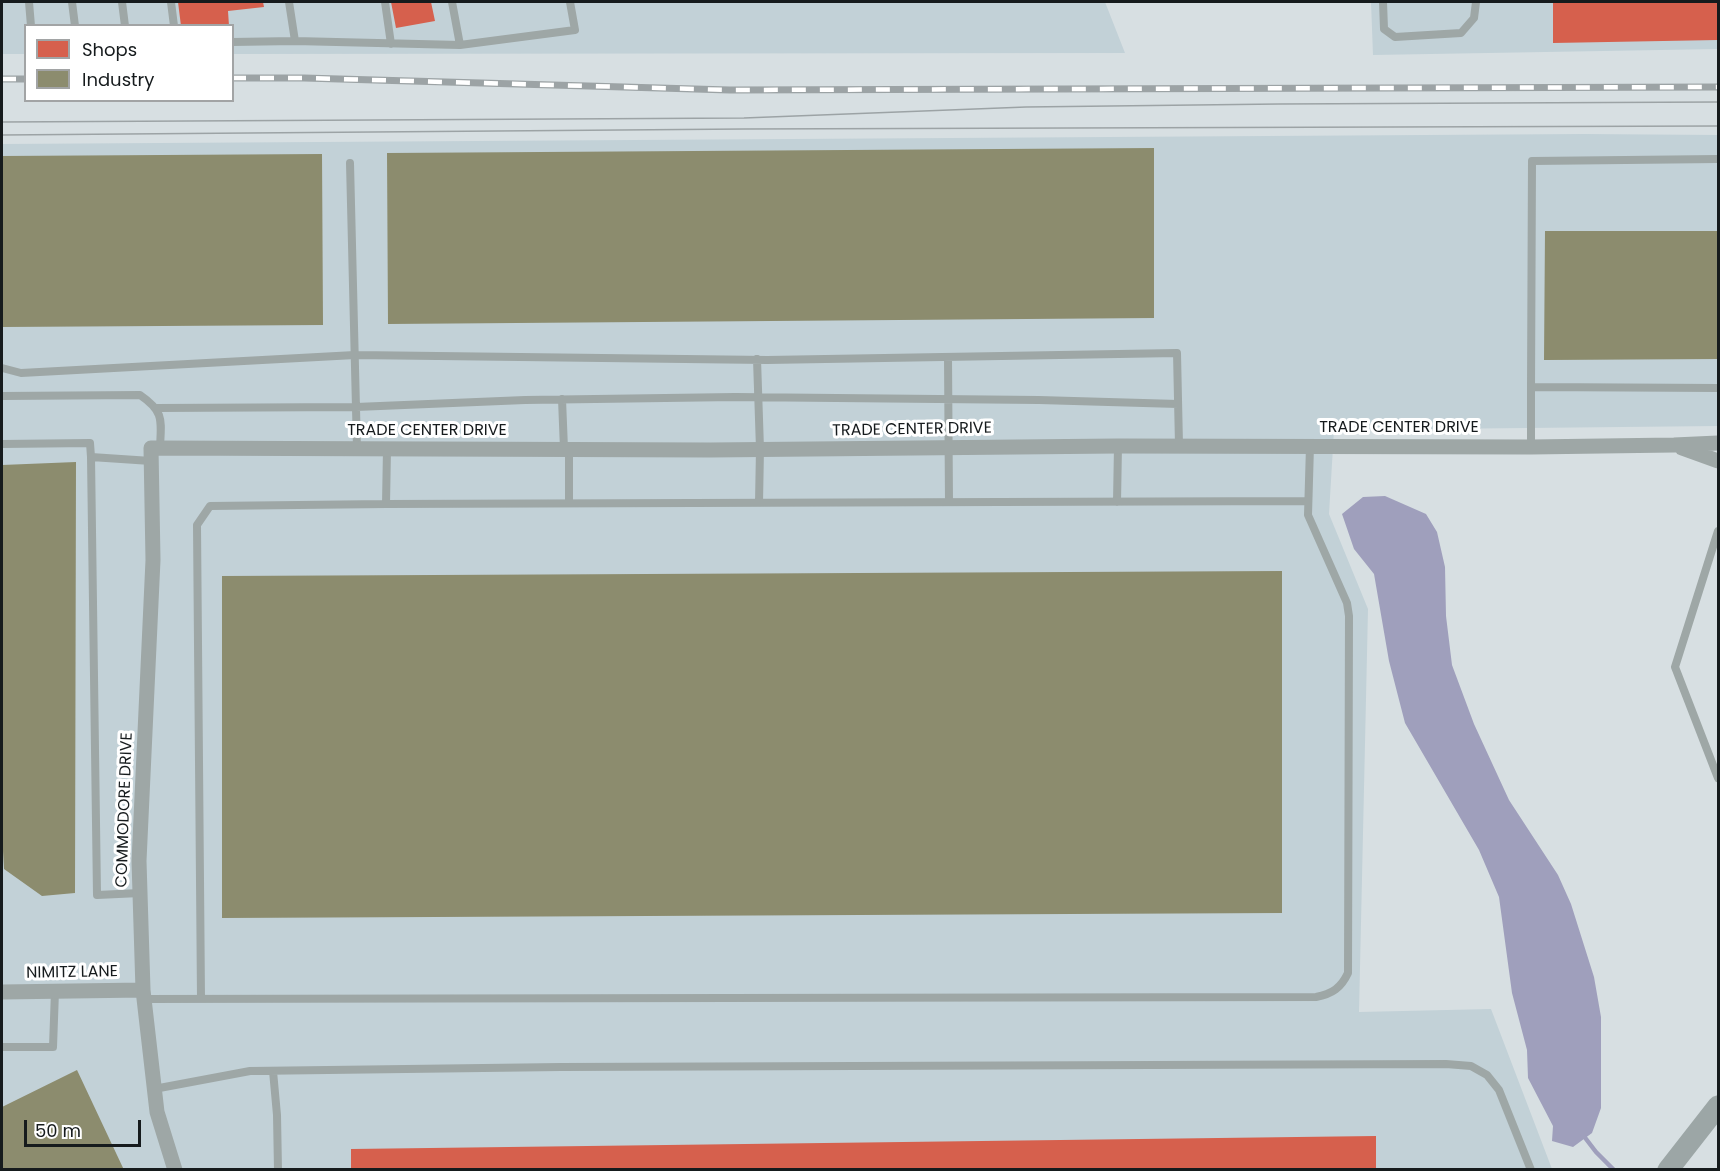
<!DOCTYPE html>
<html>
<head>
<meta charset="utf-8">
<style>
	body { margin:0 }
	#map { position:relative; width:1720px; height:1171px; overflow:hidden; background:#d7dfe2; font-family:Poppins,sans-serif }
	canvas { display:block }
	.frame { position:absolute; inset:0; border:3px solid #161b1d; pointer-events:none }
	.legend { position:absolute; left:24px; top:24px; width:210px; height:78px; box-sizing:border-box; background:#fff; border:2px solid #a2a4a5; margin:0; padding:8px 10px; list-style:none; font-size:18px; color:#161b1d }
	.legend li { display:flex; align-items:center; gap:12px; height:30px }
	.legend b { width:30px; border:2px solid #a2a4a5 }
	.scale { position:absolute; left:24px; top:1120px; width:117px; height:27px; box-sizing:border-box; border:3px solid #161b1d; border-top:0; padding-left:8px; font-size:18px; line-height:21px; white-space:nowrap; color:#161b1d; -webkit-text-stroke:4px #fff; paint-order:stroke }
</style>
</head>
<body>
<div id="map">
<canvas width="1720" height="1171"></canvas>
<div class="frame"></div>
<ul class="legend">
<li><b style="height:16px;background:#d6604d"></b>Shops</li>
<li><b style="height:16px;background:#8c8c6e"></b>Industry</li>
</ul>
<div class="scale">50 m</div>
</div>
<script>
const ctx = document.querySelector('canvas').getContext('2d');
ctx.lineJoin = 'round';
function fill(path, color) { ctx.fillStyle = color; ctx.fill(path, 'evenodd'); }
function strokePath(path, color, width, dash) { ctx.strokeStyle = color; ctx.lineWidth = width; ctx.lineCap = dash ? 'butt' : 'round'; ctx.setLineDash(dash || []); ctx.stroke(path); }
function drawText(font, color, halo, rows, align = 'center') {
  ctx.font = font + ' Poppins,sans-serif'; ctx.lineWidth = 6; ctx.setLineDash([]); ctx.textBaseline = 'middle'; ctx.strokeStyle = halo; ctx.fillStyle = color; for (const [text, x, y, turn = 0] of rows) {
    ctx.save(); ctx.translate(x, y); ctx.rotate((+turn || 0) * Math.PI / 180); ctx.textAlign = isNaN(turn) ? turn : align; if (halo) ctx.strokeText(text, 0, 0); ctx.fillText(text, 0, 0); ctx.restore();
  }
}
fill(new Path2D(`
	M2 2H1105L1125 53 233 54 232 26H26L25 54H2Z
	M1371 2H1718V49L1373 55Z
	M1584 134 1718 135V426L1334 430 1329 514 1368 609 1359 1012 1491 1009 1552 1169H2V144Z`), '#c2d1d7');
fill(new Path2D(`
	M1385 496 1426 514 1437 532 1445 567 1446 616 1452 665 1474 724 1509 800 1558 875 1571 904 1594 977 1601 1017V1108L1592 1133 1573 1147 1552 1141 1553 1126 1528 1078 1527 1050 1512 993 1499 897 1479 850 1405 723 1389 661 1374 574 1354 549 1342 514 1363 497Z`), '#9f9fbc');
fill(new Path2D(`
	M178 2H263L264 7 228 11 229 26H181Z
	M391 2H431L435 21 396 28Z
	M1553 2H1718V40L1553 43Z
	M1376 1136V1170H351V1149Z`), '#d6604d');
fill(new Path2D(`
	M1154 148V318L388 324 387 153Z
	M322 154 323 325 2 327V156Z
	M1545 231H1718V359L1544 360Z
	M76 462 75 893 42 896 4 869 3 851H2V465Z
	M1282 571V913L222 918V576Z
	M77 1070 124 1170H2V1107Z`), '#8c8c6e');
strokePath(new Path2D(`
	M1583 1135 1596 1152 1614 1170`), '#9f9fbc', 4.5);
strokePath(new Path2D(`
	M29 2 31 26
	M72 2 75 26
	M122 2 125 26
	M171 2 174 26
	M289 2 295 41
	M385 2 391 44
	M452 2 460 45
	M1383 2 1384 29 1395 37 1461 33 1474 18 1476 2
	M232 42 295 41 460 45 575 30 570 2
	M350 163 357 449
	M948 357 949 502
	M757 359 760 449 759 503
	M2 368 21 373 355 355 767 360 1177 353 1179 445
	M1531 387 1532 161 1718 159
	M2 396 140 395C165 412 161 421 160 448
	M562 399 564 449
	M157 408 356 407 525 400 735 397 1039 400 1178 404
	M2 444 90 443 91 457 151 461
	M1531 447V387L1718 388
	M91 457 97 895 140 893
	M1117 502 1118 446
	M569 503V449
	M386 504 1308 501
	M1718 531 1675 667 1718 778
	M144 999 1316 997C1332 994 1341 988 1348 973L1349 616 1347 603 1308 515 1310 446
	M201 999 197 525 210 506 386 504 387 449
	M2 1047H53L55 991
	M273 1071 277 1115 278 1170
	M154 1089 250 1071 561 1067 1446 1064 1471 1066 1487 1075 1499 1090 1531 1170`), '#9ea7a6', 8);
strokePath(new Path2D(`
	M1682 448 1718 461
	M2 992 143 990
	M175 1170 157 1112 143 990 139 861 153 560 151 448 710 450 1118 446 1531 447 1674 445 1718 443`), '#9ea7a6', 15);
strokePath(new Path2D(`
	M1668 1170 1718 1106`), '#9ca6a6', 21);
strokePath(new Path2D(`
	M2 122 744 118 1026 107 1279 104 1718 102
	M2 135 744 129 1718 126`), '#9ca3a5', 1.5);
const rail = new Path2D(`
	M232 78H304L730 90 1718 87
	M2 79H26`);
strokePath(rail, '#9ca3a5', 7);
strokePath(rail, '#fff', 4.5, [14]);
drawText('16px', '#161b1d', '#fff', [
	["TRADE CENTER DRIVE",1399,428],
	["TRADE CENTER DRIVE",912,430,-1],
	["TRADE CENTER DRIVE",427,431],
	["COMMODORE DRIVE",125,810,-88],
	["NIMITZ LANE",72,973,-1]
]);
</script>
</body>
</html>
